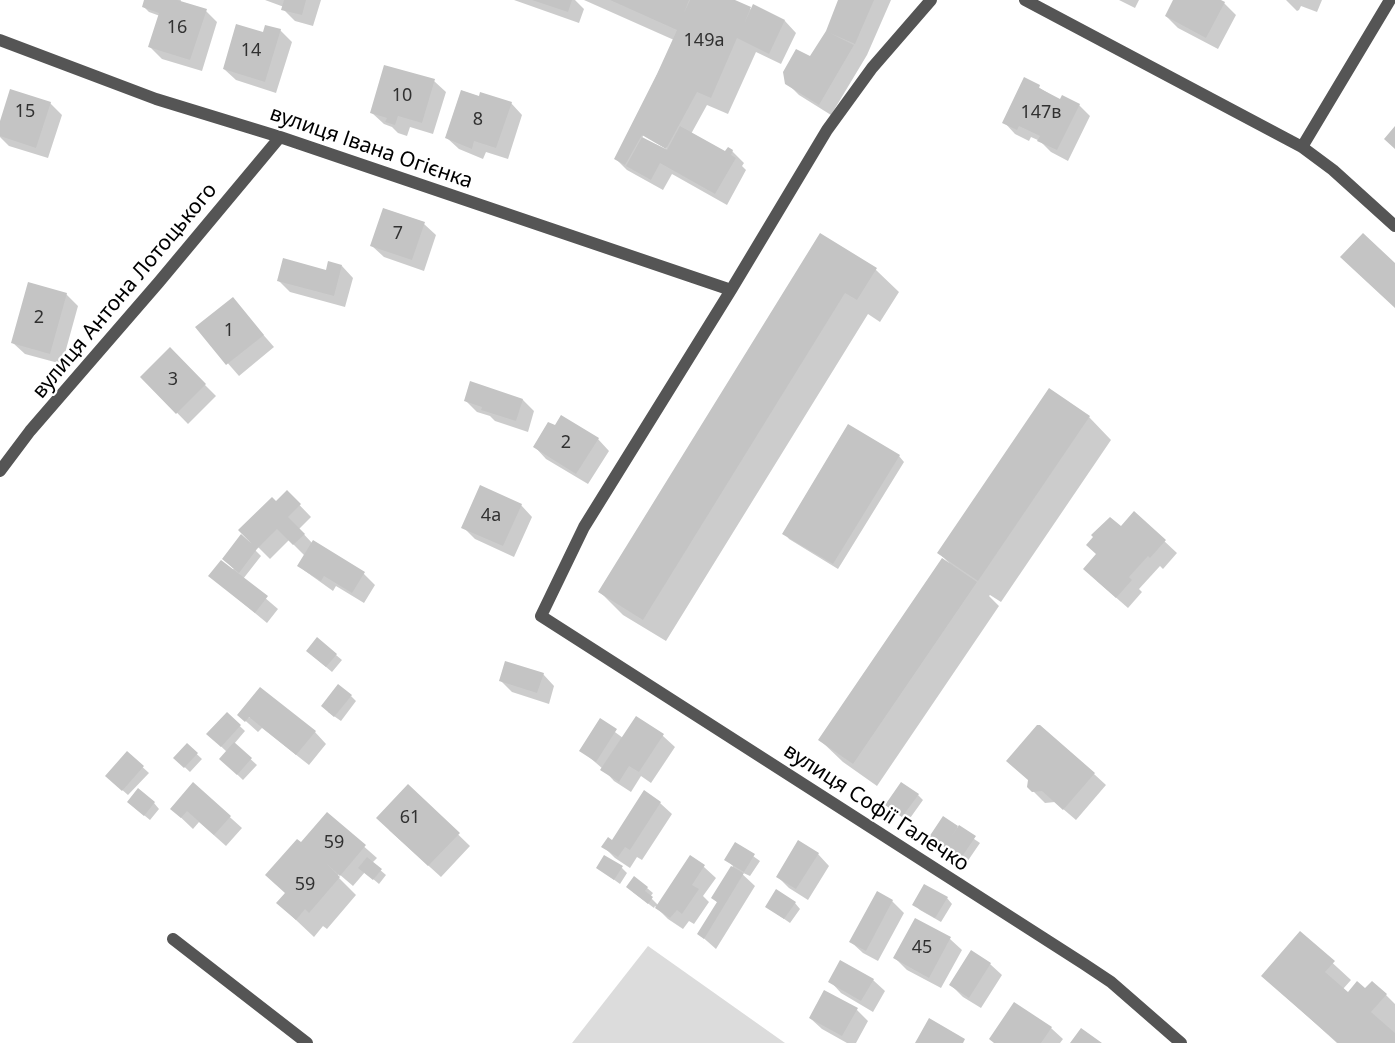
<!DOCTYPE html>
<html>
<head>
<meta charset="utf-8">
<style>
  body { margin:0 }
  canvas { display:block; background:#fff }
</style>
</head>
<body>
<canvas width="1395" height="1043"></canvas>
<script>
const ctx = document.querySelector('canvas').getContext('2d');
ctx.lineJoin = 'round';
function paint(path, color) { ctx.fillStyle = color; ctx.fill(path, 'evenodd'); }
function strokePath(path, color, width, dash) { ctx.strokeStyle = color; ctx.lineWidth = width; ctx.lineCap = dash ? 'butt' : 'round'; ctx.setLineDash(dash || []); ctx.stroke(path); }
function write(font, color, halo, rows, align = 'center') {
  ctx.font = font + ' "Noto Sans",sans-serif'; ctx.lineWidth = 4.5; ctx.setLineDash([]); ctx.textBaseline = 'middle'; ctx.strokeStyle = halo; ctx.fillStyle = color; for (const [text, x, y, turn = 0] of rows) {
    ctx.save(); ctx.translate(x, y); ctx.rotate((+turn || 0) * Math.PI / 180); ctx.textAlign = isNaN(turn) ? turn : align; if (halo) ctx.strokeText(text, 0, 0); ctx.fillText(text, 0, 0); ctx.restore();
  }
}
const green = new Path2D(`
  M648 946 785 1043H572Z`);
const shadow = new Path2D(`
  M146 0H181L180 3 206 11 217 22 202 71 162 59 150 47 160 16 149 12 144 7Z
  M265 0H321L313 26 295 21 283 9 284 7Z
  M514 0H575L584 9 579 23Z
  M584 0H731L752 10 785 21 796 33 781 64 756 52 728 114 707 105 691 134 726 153 732 151 744 163 742 166 746 170 727 205 672 174 663 190 627 170 616 159 674 40ZM644 134 667 147 666 149 642 138Z
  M841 0H891L867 55 831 115 799 95 787 83 810 58 827 31Z
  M1119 0H1139L1135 8Z
  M1175 0H1218L1224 3 1236 15 1218 49 1178 28 1166 16Z
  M1286 0H1322L1317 12 1301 6 1299 10 1297 11Z
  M280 30 292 42 276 93 236 80 224 69 264 34Z
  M1025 79 1061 101 1079 105 1090 116 1068 161 1051 152 1040 141 1031 137 1029 141 1015 134 1004 122Z
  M434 81 446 92 433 134 410 127 407 136 398 133 392 127 384 124 372 113Z
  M480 98 511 103 522 115 508 159 486 152 483 159 459 149 447 138Z
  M50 103 62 115 48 158 9 146 0 137V126Z
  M424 224 436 235 424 271 384 257 372 246Z
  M820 235 876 270 899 292 880 322 868 314 666 641 623 615 600 592Z
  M342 266 353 278 345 307 290 292 279 281 327 271Z
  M66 294 78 306 62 364 25 354 13 343Z
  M232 299 274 347 239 376 197 328Z
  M170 350 216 396 188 424 142 377Z
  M465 400H523L534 411 528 432 495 421 490 416 477 412Z
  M1089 417 1111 440 1001 602 990 595 989 596 999 606 877 786 843 762 820 740 949 563 939 553Z
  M598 439 609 451 588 484 546 459 535 447Z
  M899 456 904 462 838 569 789 539 784 533Z
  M287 492 311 517 299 529 313 544 364 574 375 585 364 603 336 586 333 591 305 571 299 565 305 556 289 540 270 559 241 530 276 503Z
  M521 505 532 517 514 557 475 539 463 527Z
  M1134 513 1177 553 1163 569 1160 566 1139 589 1142 592 1128 608 1097 581 1098 555Z
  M241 536 261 556 243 579 278 609 267 623 210 576 234 569 224 559Z
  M336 655 342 660 332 672 313 656Z
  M543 674 554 686 549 704 512 692 501 681Z
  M351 696 356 701 341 721 328 712Z
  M227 714 245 731 234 744 257 765 243 780 221 759 227 752 208 734Z
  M239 715 315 732 326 744 309 765 262 728 258 732Z
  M636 718 663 736 675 747 651 783 641 776 631 792 614 781 603 769 581 750 600 721 623 738Z
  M187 745 202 759 190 772 175 758Z
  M127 753 149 773 128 795 112 781Z
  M1094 774 1106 785 1076 820 1055 802 1045 803 1029 787Z
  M193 784 242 828 226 846 199 822 193 829 172 809Z
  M408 786 470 846 441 877 389 830Z
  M918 795 923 800 908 821 892 810Z
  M154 803 159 809 150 820 134 807Z
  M660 803 672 814 642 860 637 857 630 868 615 858 603 846 612 842Z
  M327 814 377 858 372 863 386 875 379 884 365 872 353 886 339 874 337 876 356 895 327 929 323 926 314 937 278 903 313 855Z
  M943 818 980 843 967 862 931 837Z
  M736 844 760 861 750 876 739 871 755 886 716 949 699 934 718 903 713 898 733 866 726 859Z
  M818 854 829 866 808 900 789 888 778 877Z
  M690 857 704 867 716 878 703 896 709 902 694 924 689 921 683 929 668 919 655 906 654 908 633 892 647 888 653 893 650 897 658 905Z
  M598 868H622L627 873 620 884Z
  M947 898 952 904 941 922 920 910 914 904Z
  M892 901 904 913 878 961 863 953 851 942Z
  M795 903 800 909 790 923 767 907Z
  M916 920 950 939 962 950 941 988 907 970 895 958Z
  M1300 933 1351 980 1343 989 1348 994 1365 990 1386 995 1395 1004V1043H1337L1263 976Z
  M990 964 1002 975 981 1008 963 997 951 985Z
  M873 980 885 991 873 1012 841 993 830 981Z
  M857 1010 868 1021 856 1043H847L822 1029 810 1018Z
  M1051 1028 1063 1039 1060 1043H994Z`);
const building = new Path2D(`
  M144 0H177L207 9 190 60 148 47 159 13 142 7Z
  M284 0H306L302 15 281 10Z
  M532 0H572L568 12Z
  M610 0H689L684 13 690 0H735L751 7 744 24 753 4 785 20 769 54 737 38 711 98 697 92 666 149 642 135 625 165 614 159 657 74 677 30Z
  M838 0H874L855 44 830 33 854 45 819 105 785 84 783 72 796 49 810 56 826 31Z
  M1173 0H1221L1225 2 1206 38 1165 16Z
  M236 24 263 32 265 25 281 29 265 82 223 69Z
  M384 65 435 79 422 123 398 116 395 125 385 122 387 118 370 113Z
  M1024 77 1040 85 1039 88 1060 99 1062 95 1080 104 1057 150 1037 141 1040 136 1019 126 1017 130 1002 123Z
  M10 89 51 102 36 148 0 136V121Z
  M461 90 479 96 480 92 512 102 496 148 474 141 472 149 445 138Z
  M680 126 725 151 728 147 733 150 731 155 736 158 715 194 660 163 651 180 626 166 642 137 667 150Z
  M1395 126V149L1384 139Z
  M383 208 425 222 412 260 370 246Z
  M820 233 877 268 857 300 845 293 643 620 598 592Z
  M1363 233 1395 263V308L1340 257Z
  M283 258 326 270 328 261 342 265 334 296 277 281Z
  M28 282 67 293 50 354 11 343Z
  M233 297 264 335 226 365 195 327Z
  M170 347 206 384 176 414 140 377Z
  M470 381 523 399 516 421 481 410 482 407 464 401Z
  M1049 388 1090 416 978 581 937 553Z
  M561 415 599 438 576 474 533 447 548 422 555 425Z
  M848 424 900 455 833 564 782 534Z
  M480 485 522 504 503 546 461 528Z
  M287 490 301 504 288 517 305 534 293 545 277 529 257 549 239 573 222 559 241 534 252 544 238 530 272 497 276 501Z
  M1134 511 1166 540 1150 558 1148 556 1129 577 1132 580 1116 598 1083 569 1096 554 1086 545 1093 537 1091 535 1110 517 1121 526Z
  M313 540 365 572 352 593 324 576 321 581 297 566Z
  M942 558 977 582 853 764 818 740Z
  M221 560 268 596 255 613 208 576Z
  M317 637 337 654 326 667 306 651Z
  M505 661 544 673 537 693 499 681Z
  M338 684 352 695 334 717 321 706Z
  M260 687 316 731 296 755 249 717 245 722 237 715Z
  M227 712 241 725 221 747 206 734Z
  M636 716 664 734 639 772 629 766 619 782 600 770Z
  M600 718 617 729 596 762 579 751Z
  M1037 725H1040L1095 773 1063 810 1042 791 1032 792 1027 787 1028 780 1006 761Z
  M234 742 252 758 237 775 219 759Z
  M187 743 198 753 184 768 173 758Z
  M127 751 144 766 122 791 105 776Z
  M193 782 231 816 214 835 187 811 181 818 170 809Z
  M901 782 919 794 902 817 885 805Z
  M408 784 460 833 428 866 376 818Z
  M138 788 155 802 144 816 127 802Z
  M644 790 661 802 630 850 625 847 618 857 601 847 608 837 612 840Z
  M327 812 366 845 340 876 327 864 340 877 309 913 305 909 296 920 276 903 285 893 265 875 297 839 301 842Z
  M943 816 958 826 951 837 959 825 976 836 961 858 929 837Z
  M798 840 819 853 796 889 776 877Z
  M735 842 755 854 744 872 724 860Z
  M604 855 623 866 614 880 596 868Z
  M690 855 705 865 692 885 699 889 682 914 677 910 670 918 655 908Z
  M367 857 382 869 373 880 358 868Z
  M731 866 744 873 704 939 697 934 717 902 711 898Z
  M634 876 648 887 645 891 653 897 648 904 626 887Z
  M924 884 948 897 935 918 912 905Z
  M776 889 796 902 784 919 765 907Z
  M877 891 893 900 866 951 849 942Z
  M915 918 951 937 929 978 893 958Z
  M1300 931 1335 961 1325 972 1348 992 1357 981 1365 988 1372 981 1387 994 1371 1012 1395 1033V1043H1338L1261 976Z
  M971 950 991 963 969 998 949 985Z
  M840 960 874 979 861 1001 828 982Z
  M824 990 858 1008 842 1036 809 1018Z
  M1014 1002 1052 1027 1041 1043H994L989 1039Z
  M929 1018 965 1039 963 1043H915Z
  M1081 1028 1102 1043H1070Z`);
const minor = new Path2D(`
  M931 0 872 68 827 130 731 290 584 527 541 616 1084 964 1111 982 1181 1043
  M1025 0 1302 147 1333 170 1395 226
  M0 40 156 99 280 137 731 290
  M1302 147 1390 0
  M0 471 30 431 159 282 280 137
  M173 939 307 1043`);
const numberNames = [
  ["16",177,28],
  ["149а",704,41],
  ["14",251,51],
  ["10",402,96],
  ["15",25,112],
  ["147в",1041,113],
  ["8",478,120],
  ["7",398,234],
  ["2",39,318],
  ["1",229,331],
  ["3",173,380],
  ["2",566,443],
  ["4а",491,516],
  ["61",410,818],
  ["59",334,843],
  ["59",305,885],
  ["45",922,948]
];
const streetNames = [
  ["вулиця Івана Огієнка",371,148,19],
  ["вулиця Антона Лотоцького",125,291,-50],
  ["вулиця Софії Галечко",876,808,33]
];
paint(green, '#dcdcdc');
paint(shadow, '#0003');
paint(building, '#c4c4c4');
strokePath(minor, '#555', 12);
write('18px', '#313131', null, numberNames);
write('21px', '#000', '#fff', streetNames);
</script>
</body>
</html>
